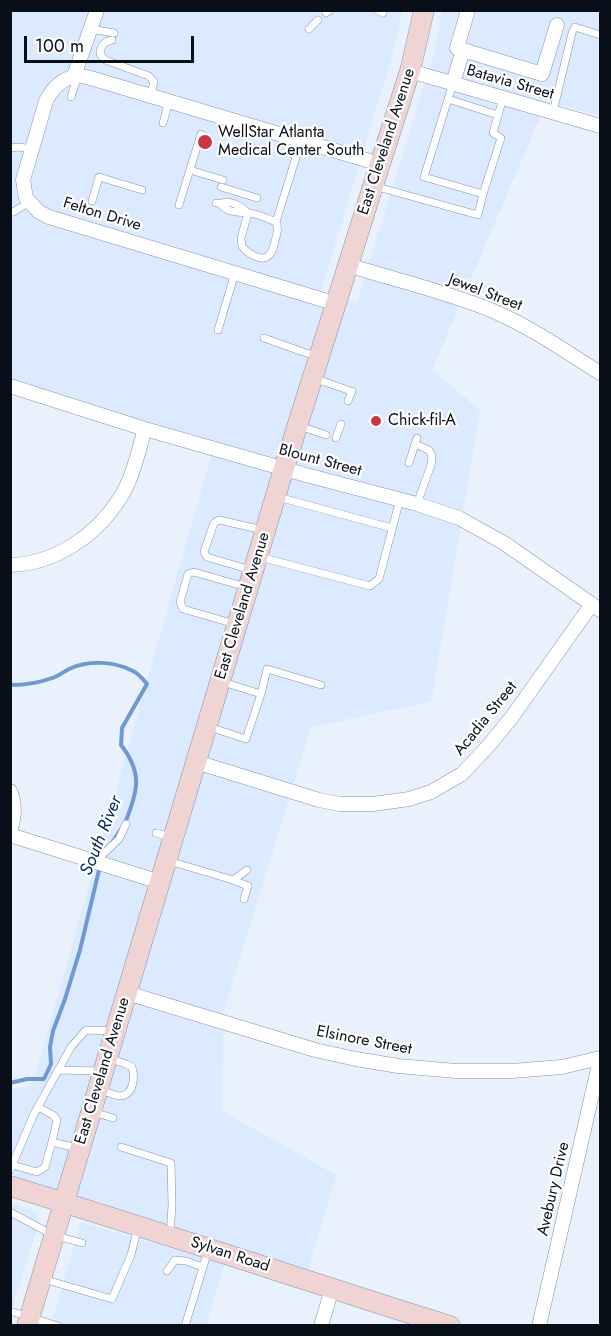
<!DOCTYPE html>
<html>
<head>
<meta charset="utf-8">
<style>
  body { margin:0 }
  #map { position:relative; width:611px; height:1336px; overflow:hidden; background:#e9f1fc; font-family:Jost,sans-serif }
  canvas { display:block }
  .frame { position:absolute; inset:0; border:12px solid #080f18; pointer-events:none }
  .scale { position:absolute; left:24px; top:36px; width:170px; height:27px; box-sizing:border-box; border:3px solid #080f18; border-top:0; padding-left:8px; font-size:18px; line-height:21px; white-space:nowrap; color:#080f18; -webkit-text-stroke:4px #fff; paint-order:stroke }
</style>
</head>
<body>
<div id="map">
<canvas width="611" height="1336"></canvas>
<div class="frame"></div>
<div class="scale">100 m</div>
</div>
<script>
const ctx = document.querySelector('canvas').getContext('2d');
ctx.lineJoin = 'round';
function paint(path, color) { ctx.fillStyle = color; ctx.fill(path, 'evenodd'); }
function strokePath(path, color, width, dash) { ctx.strokeStyle = color; ctx.lineWidth = width; ctx.lineCap = dash ? 'butt' : 'round'; ctx.setLineDash(dash || []); ctx.stroke(path); }
function write(font, color, halo, rows, align = 'center') {
  ctx.font = font + ' Jost,sans-serif'; ctx.lineWidth = 4.5; ctx.setLineDash([]); ctx.textBaseline = 'middle'; ctx.strokeStyle = halo; ctx.fillStyle = color; for (const [text, x, y, turn = 0] of rows) {
    ctx.save(); ctx.translate(x, y); ctx.rotate((+turn || 0) * Math.PI / 180); ctx.textAlign = isNaN(turn) ? turn : align; if (halo) ctx.strokeText(text, 0, 0); ctx.fillText(text, 0, 0); ctx.restore();
  }
}
const built = new Path2D(`
  M11 11H402L394 50 321 291 357 302 434 53 442 11H600V116L547 101 432 370 480 410 431 702 311 727 223 1013 222 1111 336 1175 308 1271 88 1199 11 1176 10 1089 32 1086 215 442 11 384Z
  M11 1203 37 1212 39 1223 11 1312Z
  M81 1222 224 1264 207 1325 51 1326Z`);
const stream = new Path2D(`
  M10 685C25 685 39 683 52 678 59 676 63 672 69 669 89 660 114 661 133 671 139 674 143 679 147 684L122 728 121 745C143 773 138 791 125 823
  M112 843 121 829
  M10 1083 27 1079H44L51 1064 50 1047 53 1031 65 999 80 950 100 866`);
const lane = new Path2D(`
  M377 10 383 13 384 10
  M326 13 330 10
  M90 29 114 33
  M309 29 318 20
  M112 40C103 42 101 46 100 54L105 60 149 76 154 82 150 96
  M453 83 424 177 483 194 501 138 493 133 503 98
  M71 97 78 75
  M448 99 498 115
  M553 112 572 33 575 27 600 35
  M163 123 169 101
  M10 148 19 147 32 149
  M190 170 223 180
  M374 186 478 215 483 194
  M221 187 257 198
  M92 201 99 177 142 190
  M216 203C219 204 222 203 226 202 233 202 243 207 248 213
  M221 204C227 213 238 212 248 213 257 213 268 219 276 222L301 141
  M179 205 201 134
  M13 212 30 202
  M248 213 241 238 242 246C247 253 263 264 270 254 273 251 274 245 275 241 277 233 279 229 276 222
  M218 330 235 273
  M264 338 303 352 317 356
  M313 378 348 390
  M348 401 352 391
  M300 426 326 435
  M336 438 341 424
  M415 444 429 450 432 456 431 465 417 504
  M409 463 417 438
  M278 497 392 528
  M260 557 370 586 379 579 400 499
  M251 570 207 557 204 552 214 523 219 520 263 530
  M235 624 183 609 180 602 188 574 194 572 246 587
  M223 682 261 694 267 669 321 685
  M209 727 246 739 261 694
  M156 833 171 837
  M96 861 119 839 126 824
  M169 861 233 880 248 886 244 899
  M233 880 247 870
  M58 1070 100 1071
  M100 1090C106 1091 114 1096 120 1096 134 1095 135 1077 132 1067L126 1064 108 1058
  M38 1107 53 1115 57 1120 52 1142
  M93 1112 113 1118
  M121 1147 171 1163 172 1205 170 1235
  M12 1165 37 1172 45 1167 52 1142 77 1148
  M10 1170 34 1114 71 1047 86 1030 113 1031
  M10 1212 53 1235 82 1243
  M167 1271 175 1260 186 1261 203 1267
  M43 1279 112 1299 131 1255 138 1227
  M10 1311 58 1326
  M185 1326 208 1251`);
const street = new Path2D(`
  M463 50 457 48 468 10
  M410 71 600 126
  M74 76 97 10
  M453 83 463 50 542 74 557 25
  M348 265C395 280 448 292 493 311 531 327 566 352 600 373
  M337 304 49 217 39 212 26 198 23 180 46 101C54 85 68 73 87 77L380 164
  M10 386 145 429 306 475 417 504 459 518 504 543 600 610
  M10 565C55 564 97 535 120 498 133 478 138 452 145 429
  M196 762 319 800 340 804H373L409 799 431 792 462 774 490 744 512 717 592 604
  M10 791C16 805 15 817 10 831
  M10 835 160 882
  M127 993 315 1050 356 1059 398 1066 456 1071H512L562 1067 600 1058
  M321 1326 332 1289
  M539 1326 600 1060`);
const secondary = new Path2D(`
  M10 1186C158 1231 303 1280 450 1326
  M27 1326 284 468 380 164 410 71 424 10`);
const markers = [
  [205,142,8,"#c83846"],
  [376,421,6,"#c83846"]
];
const streetNames = [
  ["Batavia Street",510,83,16],
  ["East Cleveland Avenue",387,142,-72],
  ["Felton Drive",102,215,17],
  ["Jewel Street",485,293,21],
  ["Blount Street",320,461,15],
  ["East Cleveland Avenue",243,606,-73],
  ["Acadia Street",486,719,-51],
  ["Elsinore Street",364,1041,11],
  ["East Cleveland Avenue",103,1071,-73],
  ["Avebury Drive",554,1189,-77],
  ["Sylvan Road",230,1255,18]
];
const poiNames = [
  ["WellStar Atlanta",218,133],
  ["Medical Center South",218,151],
  ["Chick-fil-A",388,421]
];
const waterNames = [
  ["South River",102,836,-68]
];
paint(built, '#dbeaff');
strokePath(stream, '#7099d1', 4);
strokePath(lane, '#8194ad', 8);
strokePath(street, '#8194ad', 15);
strokePath(secondary, '#8194ad', 21);
strokePath(lane, '#fff', 7);
strokePath(street, '#fff', 14);
strokePath(secondary, '#f0d4d4', 20);
for (const [x, y, r, color] of markers) { const dot = new Path2D(); dot.arc(x, y, r, 0, 2 * Math.PI); ctx.fillStyle = color; ctx.fill(dot); strokePath(dot, '#fff', 2); }
write('16px', '#080f18', '#fff', streetNames);
write('16px', '#080f18', '#fff', poiNames, 'left');
write('italic 18px', '#00295c', '#fff', waterNames);
</script>
</body>
</html>
